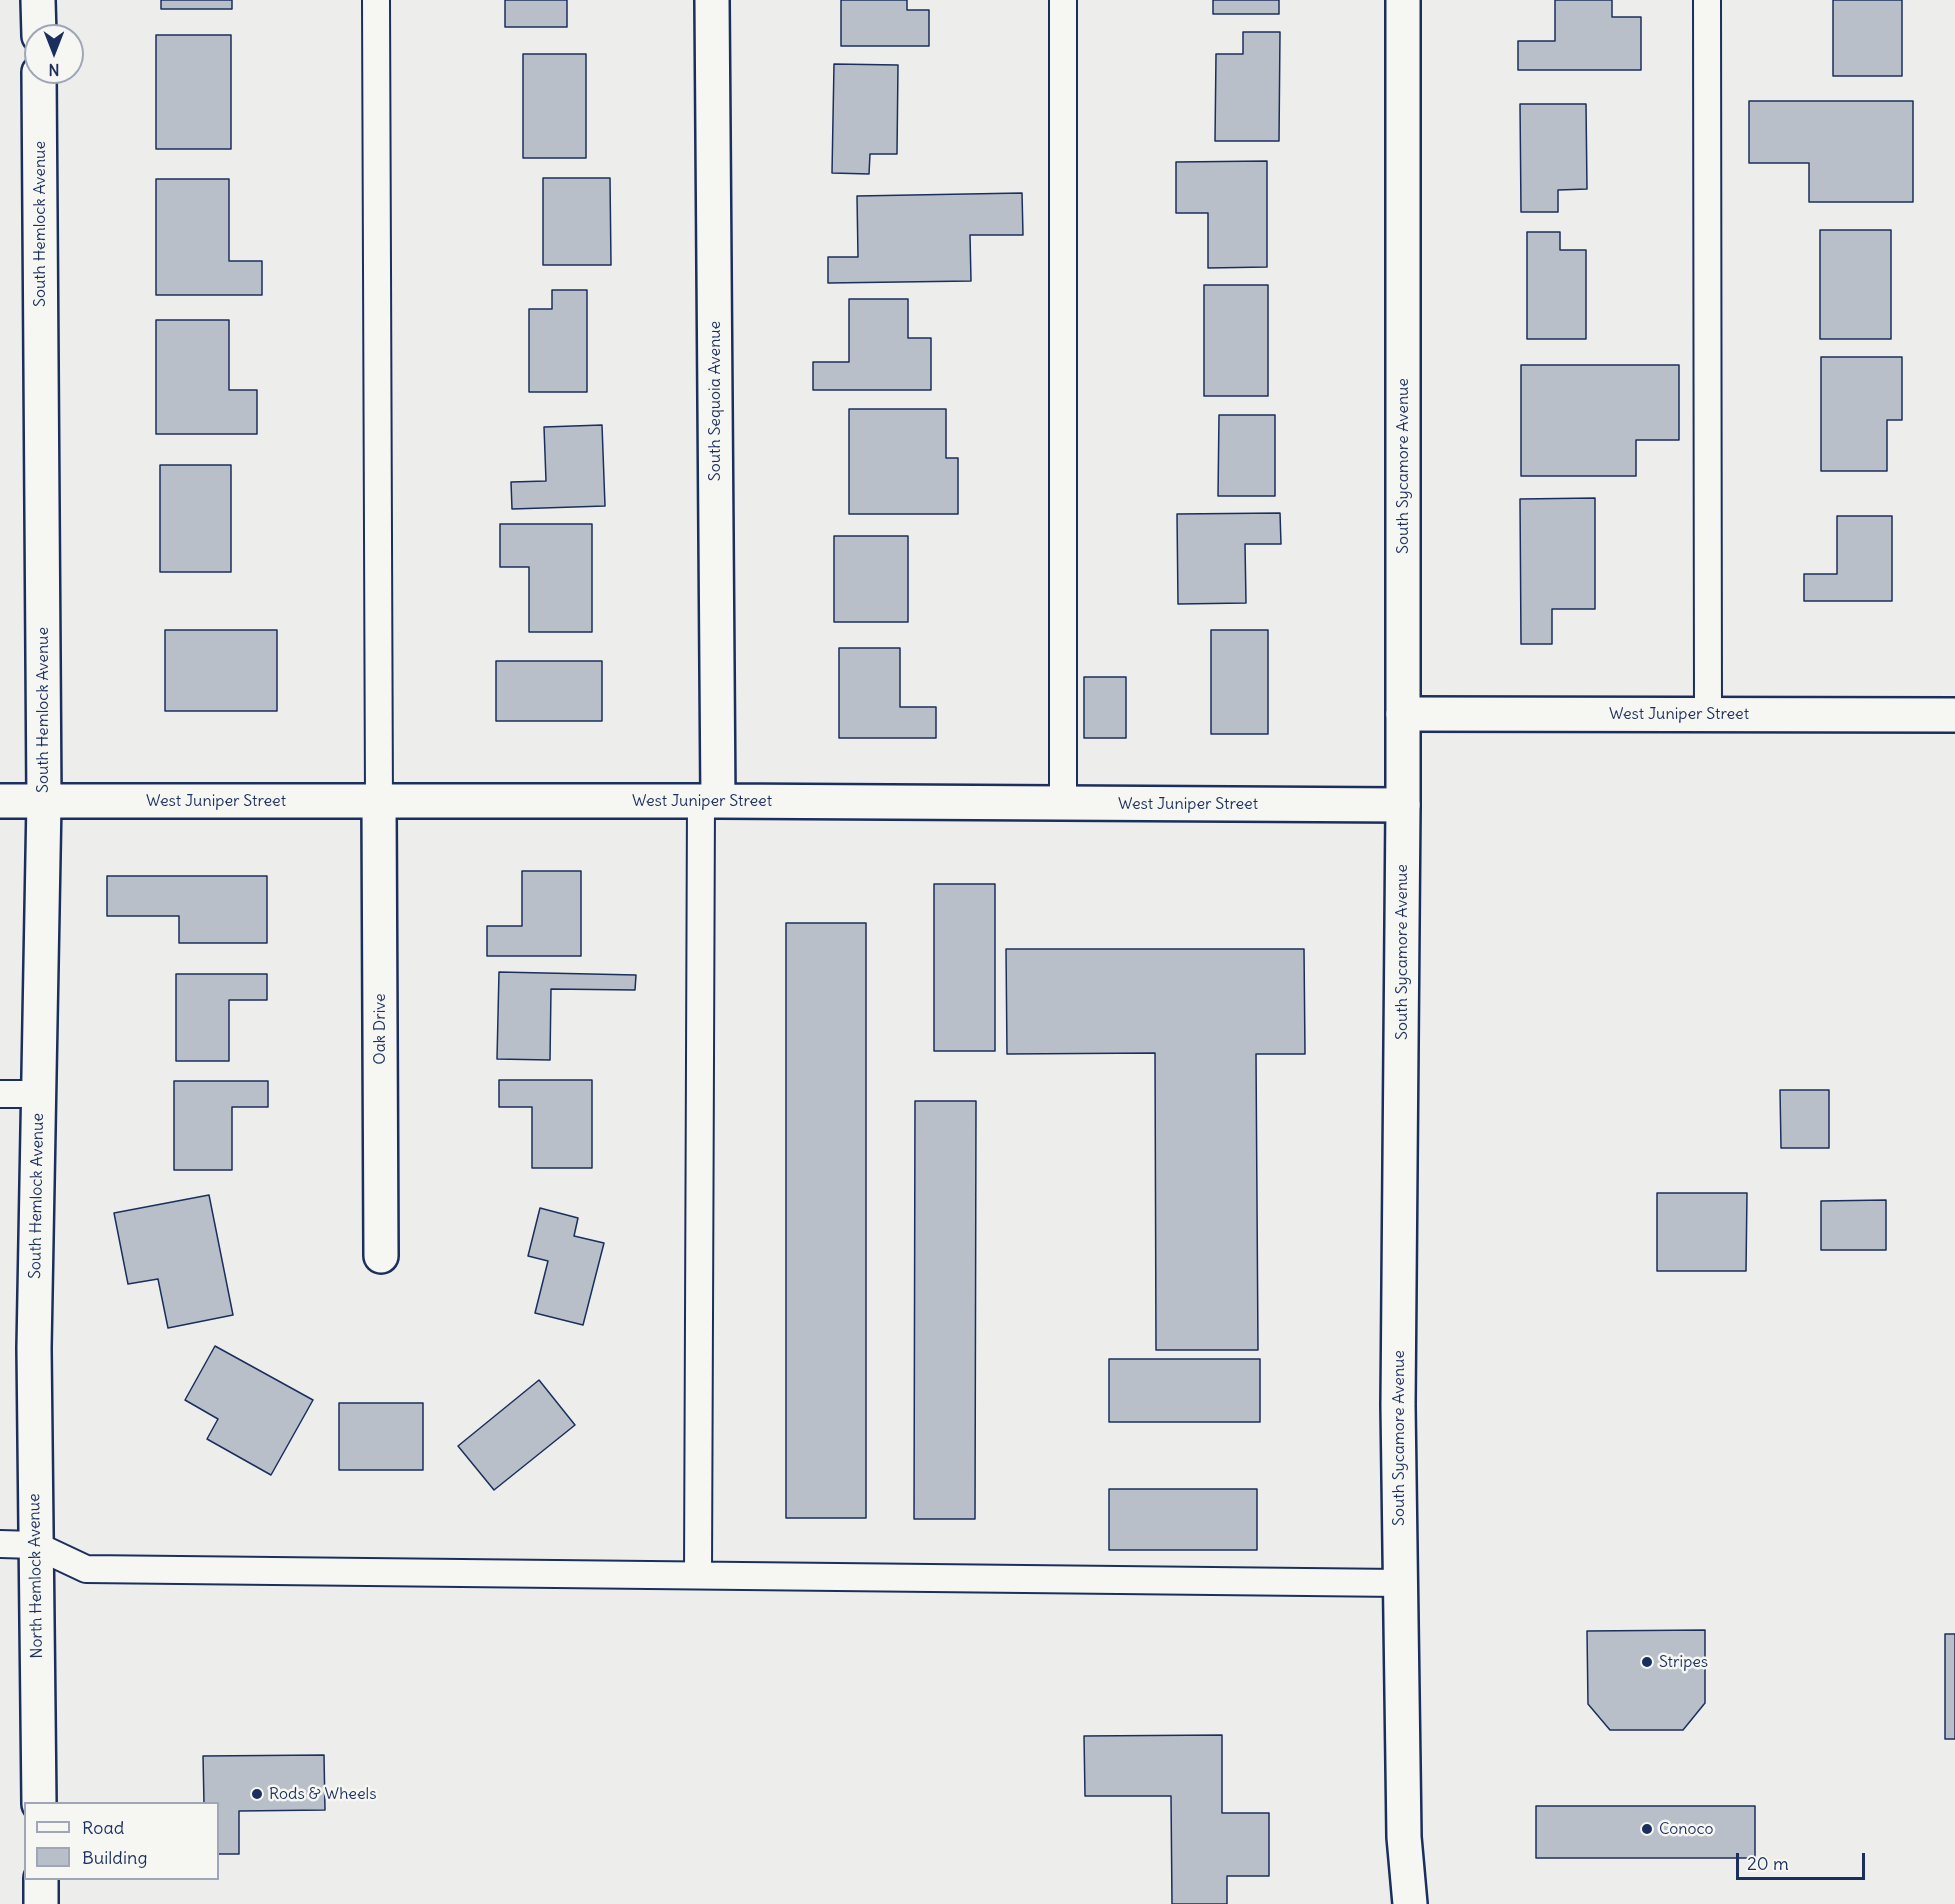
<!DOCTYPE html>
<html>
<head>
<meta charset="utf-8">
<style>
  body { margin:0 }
  #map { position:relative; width:1955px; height:1904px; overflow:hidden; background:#edeeec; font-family:Delius,sans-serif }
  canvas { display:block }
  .legend { position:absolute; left:24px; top:1802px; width:195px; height:78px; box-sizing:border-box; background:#f6f6f2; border:2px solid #9ea6b7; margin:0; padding:8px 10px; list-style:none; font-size:18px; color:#1b2f5e }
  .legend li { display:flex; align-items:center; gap:12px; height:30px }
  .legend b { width:30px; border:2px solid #9ea6b7 }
  .north { position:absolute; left:24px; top:24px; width:60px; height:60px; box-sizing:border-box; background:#f6f6f2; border:2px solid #9ea6b7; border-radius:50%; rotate:180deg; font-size:16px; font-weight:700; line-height:24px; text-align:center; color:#1b2f5e }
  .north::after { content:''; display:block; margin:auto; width:21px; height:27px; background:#1b2f5e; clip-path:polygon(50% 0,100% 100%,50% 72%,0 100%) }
  .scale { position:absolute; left:1736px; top:1853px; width:129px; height:27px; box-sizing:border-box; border:3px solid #1b2f5e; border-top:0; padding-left:8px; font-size:18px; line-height:21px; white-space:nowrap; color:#1b2f5e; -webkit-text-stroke:4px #f6f6f2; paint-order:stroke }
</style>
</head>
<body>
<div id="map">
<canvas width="1955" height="1904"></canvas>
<ul class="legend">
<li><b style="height:8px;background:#f6f6f2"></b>Road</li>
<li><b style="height:16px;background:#b9bfc8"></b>Building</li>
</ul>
<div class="north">N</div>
<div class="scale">20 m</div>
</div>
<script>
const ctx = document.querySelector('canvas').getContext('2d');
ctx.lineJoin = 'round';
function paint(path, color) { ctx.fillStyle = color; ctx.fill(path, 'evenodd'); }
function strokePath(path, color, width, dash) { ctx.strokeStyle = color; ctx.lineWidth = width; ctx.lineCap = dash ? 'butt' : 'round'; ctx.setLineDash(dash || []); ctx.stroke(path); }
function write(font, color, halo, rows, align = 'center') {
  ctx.font = font + ' Delius,sans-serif'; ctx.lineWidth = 5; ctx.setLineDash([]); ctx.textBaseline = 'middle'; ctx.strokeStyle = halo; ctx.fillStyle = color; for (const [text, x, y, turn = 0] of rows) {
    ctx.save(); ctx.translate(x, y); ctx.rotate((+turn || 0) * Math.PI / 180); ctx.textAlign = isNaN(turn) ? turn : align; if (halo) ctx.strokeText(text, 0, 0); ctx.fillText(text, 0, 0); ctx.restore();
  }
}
const building = new Path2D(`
  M161 0H232V9H161Z
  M505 0H567V27H505Z
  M841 0H907V10H929V46H841Z
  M1213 0H1279V14H1213Z
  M1555 0H1612V17H1641V70H1518V41H1555Z
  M1833 0H1902V76H1833Z
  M1243 32H1280L1279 141H1215L1216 54H1243Z
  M156 35H231V149H156Z
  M523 54H586V158H523Z
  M834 64 898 65 897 154H870L869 174 832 173Z
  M1749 101H1913V202H1809V163H1749Z
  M1520 104H1586L1587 189 1558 190V212H1521Z
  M1267 161V267L1208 268V213H1176V162Z
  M543 178H610L611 265H543Z
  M156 179H229V261H262V295H156Z
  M1022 193 1023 235H970L971 281 828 283V257H858L857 196Z
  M1820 230H1891V339H1820Z
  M1527 232H1560V250H1586V339H1527Z
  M1204 285H1268V396H1204Z
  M552 290H587V392H529V309H552Z
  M849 299H908V338H931V390H813V362H849Z
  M156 320H229V390H257V434H156Z
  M1821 357H1902V420H1887V471H1821Z
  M1521 365H1679V440H1636V476H1521Z
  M849 409H946V458H958V514H849Z
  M1219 415H1275V496H1218Z
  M602 425 605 506 512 509 511 482 546 481 544 427Z
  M160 465H231V572H160Z
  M1595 498V609H1552V644H1521L1520 499Z
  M1280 513 1281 544H1245L1246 603 1178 604 1177 514Z
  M1837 516H1892V601H1804V574H1837Z
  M500 524H592V632H529V567H500Z
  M834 536H908V622H834Z
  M165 630H277V711H165Z
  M1211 630H1268V734H1211Z
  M839 648H900V707H936V738H839Z
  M496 661H602V721H496Z
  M1084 677H1126V738H1084Z
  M522 871H581V956H487V926H522Z
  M107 876H267V943H179V916H107Z
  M934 884H995V1051H934Z
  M786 923H866V1518H786Z
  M1006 949H1304L1305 1054H1256L1258 1350H1156L1155 1053 1007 1054Z
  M499 972 636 975 635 990 551 989 550 1060 497 1059Z
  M176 974H267V1000H229V1061H176Z
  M499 1080H592V1168H532V1107H499Z
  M174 1081H268V1107H232V1170H174Z
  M1780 1090H1829V1148H1781Z
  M915 1101H976L975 1519H914Z
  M1657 1193H1747L1746 1271H1657Z
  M209 1195 233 1315 168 1328 158 1279 128 1284 114 1213Z
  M1886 1200V1250H1821V1201Z
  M540 1208 578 1218 574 1236 604 1243 583 1325 535 1313 548 1261 528 1256Z
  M215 1346 313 1400 271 1475 207 1439 218 1419 185 1400Z
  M1109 1359H1260V1422H1109Z
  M539 1380 575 1425 494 1490 458 1446Z
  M339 1403H423V1470H339Z
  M1109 1489H1257V1550H1109Z
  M1705 1630V1703L1683 1730H1610L1588 1704 1587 1631Z
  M1945 1634H1955V1739H1945Z
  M1222 1735V1813H1269V1876H1227V1904H1172L1171 1796H1085L1084 1736Z
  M324 1755 325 1810 239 1811V1854H218V1804H204L203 1756Z
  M1536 1806H1755V1858H1536Z`);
const service = new Path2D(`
  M376 0 379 802
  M1063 0V803
  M1707 0 1708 714
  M0 1094H39
  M0 1544 35 1545 86 1569 1400 1583
  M698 1575 701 801`);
const minor = new Path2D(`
  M38 0 39 36
  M712 0 718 801
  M39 72 44 801 34 1348 39 1804
  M1403 714 1955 715
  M0 801H718L1403 805
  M379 802 381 1256
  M41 1878V1904`);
const tertiary = new Path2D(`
  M1403 0V805L1398 1405 1404 1837 1410 1904`);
const markers = [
  [1647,1662,6,"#1b2f5e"],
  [257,1794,6,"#1b2f5e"],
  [1647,1829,6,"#1b2f5e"]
];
const streetNames = [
  ["South Hemlock Avenue",40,224,-90],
  ["South Sequoia Avenue",715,401,-90],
  ["South Sycamore Avenue",1403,466,-90],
  ["South Hemlock Avenue",43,710,-90],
  ["West Juniper Street",1679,714],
  ["West Juniper Street",216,801],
  ["West Juniper Street",702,801],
  ["West Juniper Street",1188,804],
  ["South Sycamore Avenue",1402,952,-90],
  ["Oak Drive",380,1029,-90],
  ["South Hemlock Avenue",37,1196,-89],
  ["South Sycamore Avenue",1399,1438,-90],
  ["North Hemlock Avenue",36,1576,-91]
];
const poiNames = [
  ["Stripes",1659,1662],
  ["Rods & Wheels",269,1794],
  ["Conoco",1659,1829]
];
paint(building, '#b9bfc8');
strokePath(building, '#1b2f5e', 1.5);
strokePath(service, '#1b2f5e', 30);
strokePath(minor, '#1b2f5e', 38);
strokePath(tertiary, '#1b2f5e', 38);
strokePath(service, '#f6f6f2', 26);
strokePath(minor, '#f6f6f2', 33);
strokePath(tertiary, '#f6f6f2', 33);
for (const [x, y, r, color] of markers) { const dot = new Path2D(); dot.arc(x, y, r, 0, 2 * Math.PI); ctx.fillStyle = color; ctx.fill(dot); strokePath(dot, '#f6f6f2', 2); }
write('16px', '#1b2f5e', '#f6f6f2', streetNames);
write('16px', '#1b2f5e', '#f6f6f2', poiNames, 'left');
</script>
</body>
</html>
